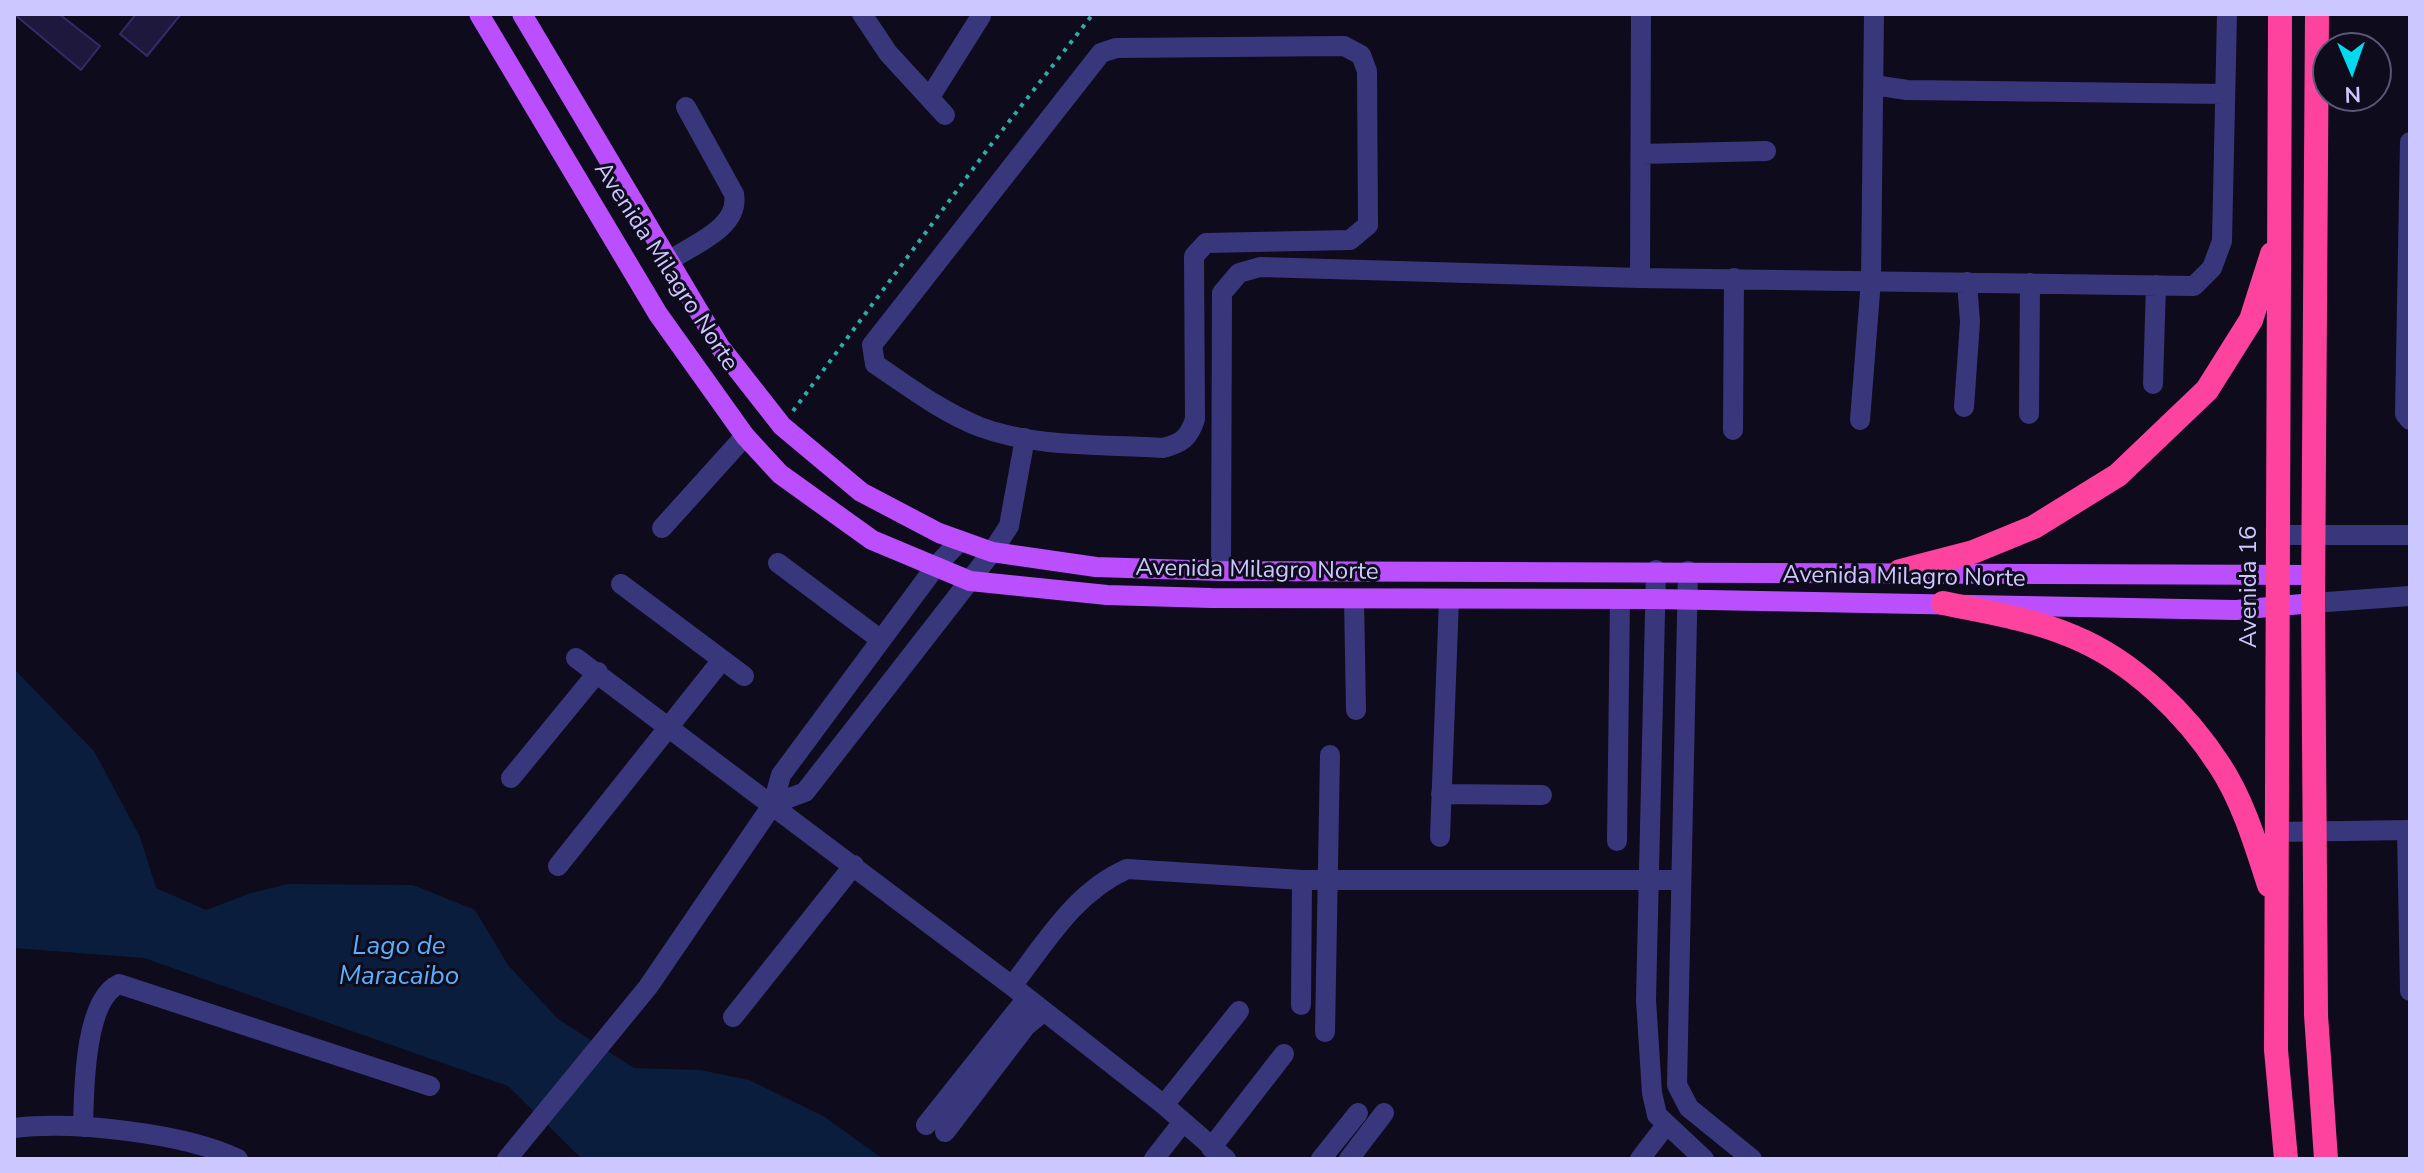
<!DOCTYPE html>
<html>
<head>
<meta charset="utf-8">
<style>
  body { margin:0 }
  #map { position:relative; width:2424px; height:1173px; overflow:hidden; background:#0e0b1c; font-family:"Nunito Sans",sans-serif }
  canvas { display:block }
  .frame { position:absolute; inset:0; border:16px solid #cdc7ff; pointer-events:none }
  .north { position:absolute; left:2312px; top:32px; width:80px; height:80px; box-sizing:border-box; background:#0e0b1c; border:2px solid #5a5677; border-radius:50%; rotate:178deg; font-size:22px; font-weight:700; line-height:32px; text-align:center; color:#cdc7ff }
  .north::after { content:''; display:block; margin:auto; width:28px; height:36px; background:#02daf0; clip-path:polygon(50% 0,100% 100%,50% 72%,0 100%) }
</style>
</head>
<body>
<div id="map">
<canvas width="2424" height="1173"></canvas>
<div class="frame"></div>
<div class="north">N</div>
</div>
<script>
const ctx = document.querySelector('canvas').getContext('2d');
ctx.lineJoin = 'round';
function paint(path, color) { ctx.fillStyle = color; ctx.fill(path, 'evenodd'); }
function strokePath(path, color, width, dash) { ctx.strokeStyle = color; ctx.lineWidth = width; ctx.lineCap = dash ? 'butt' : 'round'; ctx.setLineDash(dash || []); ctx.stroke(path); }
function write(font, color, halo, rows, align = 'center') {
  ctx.font = font + ' "Nunito Sans",sans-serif'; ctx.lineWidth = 6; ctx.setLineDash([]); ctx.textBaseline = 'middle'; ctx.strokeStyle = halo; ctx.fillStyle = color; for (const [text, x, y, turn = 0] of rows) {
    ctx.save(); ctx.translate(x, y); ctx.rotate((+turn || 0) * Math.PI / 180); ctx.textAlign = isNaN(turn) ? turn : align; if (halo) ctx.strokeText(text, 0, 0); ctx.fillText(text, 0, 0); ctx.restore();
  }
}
const water = new Path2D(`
  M14 669 94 751 140 837 156 888 206 910 251 893 288 884 413 885 475 910 508 965 558 1019 634 1068 700 1070 749 1080 825 1117 883 1159H582L508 1086 144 958 14 948Z`);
const building = new Path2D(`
  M14 14H59L100 46 81 70Z
  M136 14H181L147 56 120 34Z`);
const path = new Path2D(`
  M793 411 990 146 1093 14`);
const minor = new Path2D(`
  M862 14 888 53 945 115
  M1641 14 1640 278 2194 286 2212 268 2222 241 2227 14
  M1344 46 1361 55 1367 71 1368 225 1350 240 1206 243 1194 256 1195 419C1189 438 1182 443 1163 448 1104 444 1036 448 980 427 942 412 909 387 875 364L872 345 1101 53 1116 48Z
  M1874 85 1907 90 2225 94
  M930 97 981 16
  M2410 142 2405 414 2410 420
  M1641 154 1766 151
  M669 261C693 244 740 228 734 194L686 107
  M2153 384 2156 285
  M1964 407 1970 322 1967 282
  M2029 414 2030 283
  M1860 420 1871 280 1874 14
  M1733 430 1734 278
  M662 528 745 436
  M2278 535H2410
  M778 563 881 640
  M1656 570 1646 1000 1652 1093 1657 1115 1704 1159
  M1221 571 1222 293 1239 273 1260 267 1640 278
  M1688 571 1677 1085 1689 1108 1752 1159
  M621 584 744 676
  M1354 599 1356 710
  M2313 603 2410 596
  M576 658 1012 986 1164 1105 1226 1159
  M511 778 598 672
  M1441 794 1542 795
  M773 804 805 792 992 552 1009 526 1025 438
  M2407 830 2410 991
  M2276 832 2410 830
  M1440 837 1449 599
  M1617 841 1620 600
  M558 866 722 660
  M1012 986C1046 942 1075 892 1127 869L1302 880H1680
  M1301 1005 1302 880
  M733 1017 854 865
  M1325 1032 1330 755
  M1164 1105 1239 1011
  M926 1125 1027 998
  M83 1127C84 1091 84 1000 119 984L430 1086
  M14 1128C74 1121 184 1133 238 1159
  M945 1132 1026 1026 1044 1011
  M1211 1148 1284 1054
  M507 1159 648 987 773 804 781 775 936 566 960 541
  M1154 1159 1183 1122
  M1321 1159 1358 1113
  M1349 1159 1384 1113
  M1640 1159 1666 1125`);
const major = new Path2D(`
  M479 14 658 314 745 436 780 474 872 540 970 581 1107 595 1211 598 1655 599 2236 610 2313 603
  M522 14 720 347 782 426 861 492 939 533 992 552 1096 567 1221 571 2314 575`);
const highway = new Path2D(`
  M2280 14 2276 1050 2286 1159
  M2317 14 2313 603 2316 1015 2326 1159
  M1900 571 1973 552 2034 527 2118 475 2207 390 2251 320 2272 254
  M1943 603C1987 612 2032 619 2074 637 2132 661 2186 713 2220 766 2243 801 2256 845 2269 885`);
const streetNames = [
  ["Avenida Milagro Norte",665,267,57],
  ["Avenida Milagro Norte",1257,571,1],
  ["Avenida Milagro Norte",1904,578,1],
  ["Avenida 16",2250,587,-90]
];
const waterNames = [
  ["Lago de",399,948],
  ["Maracaibo",399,978]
];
paint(water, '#0b1d3c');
paint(building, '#1f183d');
strokePath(building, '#362a69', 2);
strokePath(path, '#2dada4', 4, [4, 6]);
strokePath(minor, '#39377b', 20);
strokePath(major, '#bb4ffe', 20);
strokePath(highway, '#fe439e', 24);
write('24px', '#cdc7ff', '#0e0b1c', streetNames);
write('italic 26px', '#56b1fe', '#0e0b1c', waterNames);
</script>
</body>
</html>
